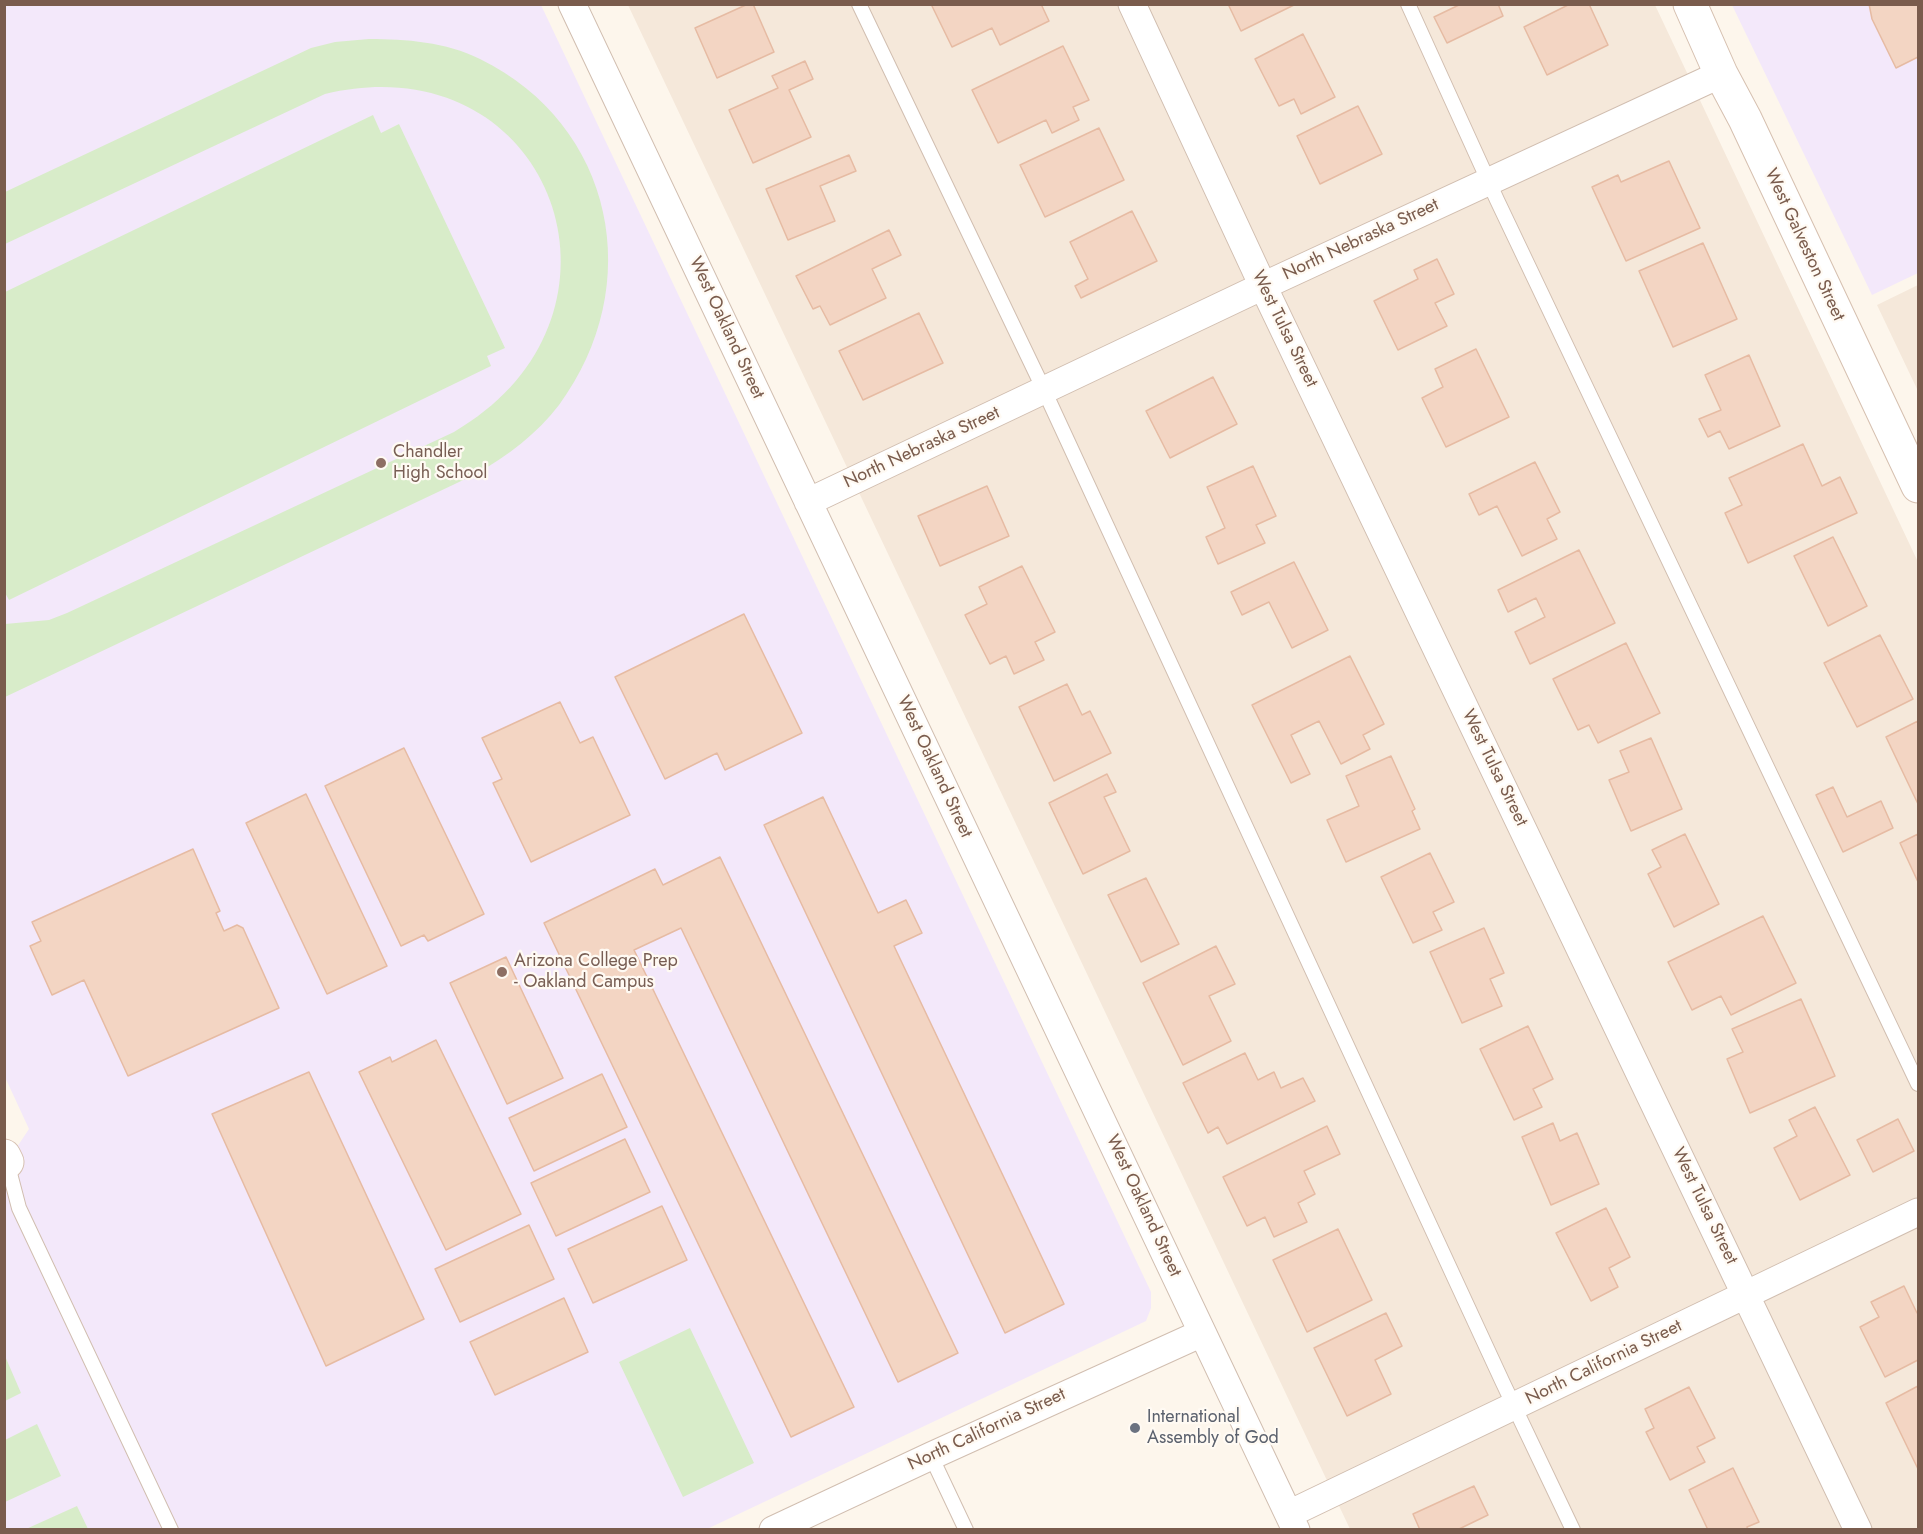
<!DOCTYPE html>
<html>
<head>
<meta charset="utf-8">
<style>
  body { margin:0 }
  #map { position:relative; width:1923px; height:1534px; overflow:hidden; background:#fdf6ec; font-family:Jost,sans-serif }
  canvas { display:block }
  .frame { position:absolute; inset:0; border:6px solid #7a5c4d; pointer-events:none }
</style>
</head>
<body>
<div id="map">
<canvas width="1923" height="1534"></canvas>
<div class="frame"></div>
</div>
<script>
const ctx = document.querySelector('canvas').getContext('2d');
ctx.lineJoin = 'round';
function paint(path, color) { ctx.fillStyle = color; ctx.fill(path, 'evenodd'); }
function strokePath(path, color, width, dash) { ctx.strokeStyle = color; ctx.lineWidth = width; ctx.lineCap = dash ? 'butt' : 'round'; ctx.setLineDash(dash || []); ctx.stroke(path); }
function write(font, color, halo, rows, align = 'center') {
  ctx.font = font + ' Jost,sans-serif'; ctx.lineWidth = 4.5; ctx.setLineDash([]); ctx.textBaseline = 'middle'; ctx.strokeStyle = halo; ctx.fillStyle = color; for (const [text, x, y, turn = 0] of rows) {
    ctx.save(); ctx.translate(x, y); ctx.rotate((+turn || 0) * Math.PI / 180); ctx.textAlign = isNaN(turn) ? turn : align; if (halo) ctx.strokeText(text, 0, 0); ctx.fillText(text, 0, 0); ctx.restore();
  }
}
const residential = new Path2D(`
  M628 5H1655L1918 562V1529H1350Z
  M1918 285V391L1877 305Z`);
const education = new Path2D(`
  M5 5H541L1151 1292V1308L1146 1321 707 1529H5V1163L7 1162 29 1129 5 1077Z
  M1732 5H1918V273L1872 295Z`);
const green = new Path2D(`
  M369 39C406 39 446 42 480 59 615 125 647 286 559 405 537 434 507 456 476 474L5 697V624L49 620 67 613 454 432C653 318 554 40 325 94L5 244V192L311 48 335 42Z
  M373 115 381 133 399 124 505 348 487 356 491 366 9 600 4 591 5 292Z
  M690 1328 754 1463 683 1497 619 1362Z
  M5 1356 21 1393 5 1401H4Z
  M37 1424 61 1476 5 1502V1440Z
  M77 1506 88 1529H26Z`);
const building = new Path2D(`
  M748 4H753L774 52 717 78 695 28Z
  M931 4H1041L1049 21 1000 45 992 28 952 47Z
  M1228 4H1296L1241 31Z
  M1461 4H1498L1503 16 1447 43 1434 17Z
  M1570 4H1589L1608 45 1547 75 1524 27Z
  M1869 4H1918V57L1896 68 1872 19Z
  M1303 34 1335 97 1301 114 1294 99 1279 106 1255 59Z
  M1063 46 1089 100 1073 107 1079 120 1052 133 1046 120 998 143 972 90Z
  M805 61 813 79 789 90 811 137 753 163 729 110 778 88 772 76Z
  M1358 106 1382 154 1320 184 1297 136Z
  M1099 128 1124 180 1045 217 1020 165Z
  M849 155 856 171 820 186 835 221 788 240 766 189Z
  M1669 161 1700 228 1626 261 1592 187 1618 175 1621 182Z
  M1132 211 1157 261 1081 298 1075 286 1088 279 1070 242Z
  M889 230 901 255 872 269 886 298 830 325 820 306 813 309 796 276Z
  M1703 243 1737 319 1673 347 1639 271Z
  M1437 259 1454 294 1435 303 1447 326 1398 350 1374 301 1418 279 1414 270Z
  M919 313 943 363 863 400 839 351Z
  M1476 349 1509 417 1446 447 1422 398 1443 387 1435 369Z
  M1749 355 1780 426 1729 449 1720 431 1708 437 1699 419 1721 410 1705 375Z
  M1213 377 1237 424 1170 458 1146 411Z
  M1803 444 1822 486 1840 477 1857 513 1748 563 1725 513 1742 505 1729 478Z
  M1535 462 1560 512 1547 519 1557 539 1522 556 1497 506 1479 515 1469 494Z
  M1253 466 1276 516 1256 525 1265 543 1218 564 1206 537 1225 528 1207 487Z
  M987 486 1009 536 940 566 918 516Z
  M1833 537 1867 606 1828 626 1794 556Z
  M1579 550 1615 623 1530 664 1515 632 1545 617 1536 598 1508 612 1498 590Z
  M1294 562 1328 630 1292 648 1269 602 1242 615 1231 592Z
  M1022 566 1055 632 1035 642 1044 660 1014 674 1006 656 990 664 965 615 987 604 979 587Z
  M744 614 802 733 725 770 717 753 665 779 615 677Z
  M1880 635 1913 699 1857 727 1824 663Z
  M1626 643 1660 713 1598 743 1589 725 1578 730 1553 679Z
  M1350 656 1384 724 1363 735 1370 749 1341 764 1319 721 1291 735 1310 774 1291 783 1252 705Z
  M1067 684 1082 715 1090 711 1111 753 1054 781 1019 707Z
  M560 702 580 743 593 737 630 815 531 862 493 783 502 779 482 738Z
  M1918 721V804L1886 737Z
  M1651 738 1682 809 1631 831 1609 780 1629 772 1620 751Z
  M404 748 484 914 428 941 424 935 401 946 325 786Z
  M1391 756 1415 809 1412 811 1420 829 1346 862 1327 820 1359 806 1346 776Z
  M1107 774 1116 792 1104 797 1130 851 1083 874 1049 803Z
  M1833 787 1847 817 1881 801 1893 828 1843 852 1816 795Z
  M306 794 387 966 327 994 246 823Z
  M823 797 878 913 906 900 922 933 894 946 1064 1304 1005 1333 764 825Z
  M1685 834 1719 904 1674 927 1648 874 1661 867 1652 850Z
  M1918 834V882L1900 843Z
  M193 849 220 911 216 913 224 931 237 925 243 928 279 1008 128 1076 84 980 52 995 30 946 41 941 32 922Z
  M1430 853 1454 902 1433 912 1442 930 1413 943 1381 877Z
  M720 857 958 1353 898 1382 681 928 634 950 854 1407 791 1437 544 923 655 869 663 885Z
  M1146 878 1179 944 1141 962 1108 895Z
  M1763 916 1796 983 1731 1015 1721 996 1692 1010 1668 962Z
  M1484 928 1504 973 1490 979 1502 1006 1462 1023 1430 952Z
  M1216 946 1235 984 1209 996 1231 1041 1183 1065 1143 983Z
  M506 957 563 1078 507 1104 450 983Z
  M1801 999 1835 1076 1750 1113 1727 1059 1743 1052 1732 1029Z
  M1528 1026 1553 1079 1533 1089 1542 1107 1514 1120 1480 1049Z
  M436 1040 521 1214 446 1250 359 1072 390 1057 392 1062Z
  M1245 1053 1258 1080 1274 1072 1281 1088 1303 1078 1315 1101 1227 1144 1218 1127 1208 1133 1183 1083Z
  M309 1072 424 1319 326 1366 212 1114Z
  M602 1074 627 1127 534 1171 509 1118Z
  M1815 1107 1850 1175 1800 1200 1774 1148 1797 1136 1789 1120Z
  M1898 1119 1914 1151 1873 1172 1857 1140Z
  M1553 1123 1560 1141 1577 1133 1599 1184 1551 1205 1522 1137Z
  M1327 1126 1340 1154 1304 1171 1315 1194 1298 1203 1307 1222 1274 1237 1265 1217 1247 1226 1223 1177Z
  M625 1139 650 1192 556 1236 531 1183Z
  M662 1206 687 1260 593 1303 568 1249Z
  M1606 1208 1630 1257 1609 1268 1618 1287 1591 1301 1556 1233Z
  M529 1225 554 1279 460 1322 435 1269Z
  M1338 1229 1372 1300 1307 1332 1273 1260Z
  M1904 1286 1917 1313 1918 1312V1360L1885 1377 1860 1327 1879 1317 1871 1302Z
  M564 1298 588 1352 495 1395 470 1342Z
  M1386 1313 1402 1346 1375 1360 1391 1394 1347 1416 1314 1348Z
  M1918 1386V1469L1886 1403Z
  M1689 1387 1715 1438 1697 1447 1705 1462 1670 1480 1646 1432 1654 1428 1645 1409Z
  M1733 1468 1759 1522 1747 1527 1748 1530H1708L1689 1490Z
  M1474 1486 1488 1515 1457 1530H1420L1413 1514Z`);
const lane = new Path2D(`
  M859 4 1044 390 1503 1383 1573 1530
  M1408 4 1497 200 1918 1084
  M5 1163 7 1162 19 1208 171 1530
  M931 1456 966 1530`);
const street = new Path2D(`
  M572 4 1296 1530
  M1132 4 1263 286 1858 1530
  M808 502 1263 286 1721 74
  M1289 1514 1918 1212
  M773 1530 931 1456 1202 1333`);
const secondary = new Path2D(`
  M1690 4 1721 74 1745 119 1918 486
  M4 1156 7 1162`);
const markers = [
  [381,463,6,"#8d6e63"],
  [502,972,6,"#8d6e63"],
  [1135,1428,6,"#6b7280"]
];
const streetNames = [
  ["North Nebraska Street",1361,240,-25],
  ["West Galveston Street",1804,245,65],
  ["West Oakland Street",726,328,65],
  ["West Tulsa Street",1284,329,64],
  ["North Nebraska Street",922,448,-25],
  ["West Oakland Street",934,767,65],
  ["West Tulsa Street",1494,768,64],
  ["West Oakland Street",1143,1206,65],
  ["West Tulsa Street",1704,1206,64],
  ["North California Street",1604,1363,-26],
  ["North California Street",987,1430,-25]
];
const educationNames = [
  ["Chandler",393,453],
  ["High School",393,474],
  ["Arizona College Prep",514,962],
  ["- Oakland Campus",514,983]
];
const worshipNames = [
  ["International",1147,1418],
  ["Assembly of God",1147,1439]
];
paint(residential, '#f5e8da');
paint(education, '#f3e8fa');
paint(green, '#d8ecc9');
paint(building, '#f3d5c3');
strokePath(building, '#e6bba3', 1.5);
strokePath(lane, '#d1beb0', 16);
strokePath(street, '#d1beb0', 29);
strokePath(secondary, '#d6c0b0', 35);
strokePath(lane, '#fff', 14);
strokePath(street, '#fff', 27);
strokePath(secondary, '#fff', 33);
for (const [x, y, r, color] of markers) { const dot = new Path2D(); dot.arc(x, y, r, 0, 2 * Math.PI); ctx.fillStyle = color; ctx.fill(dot); strokePath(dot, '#fffaf3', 2); }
write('18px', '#7a5c4d', '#fffaf3', streetNames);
write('18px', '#785e54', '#fffaf3', educationNames, 'left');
write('18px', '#5b616d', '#fffaf3', worshipNames, 'left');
</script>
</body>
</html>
